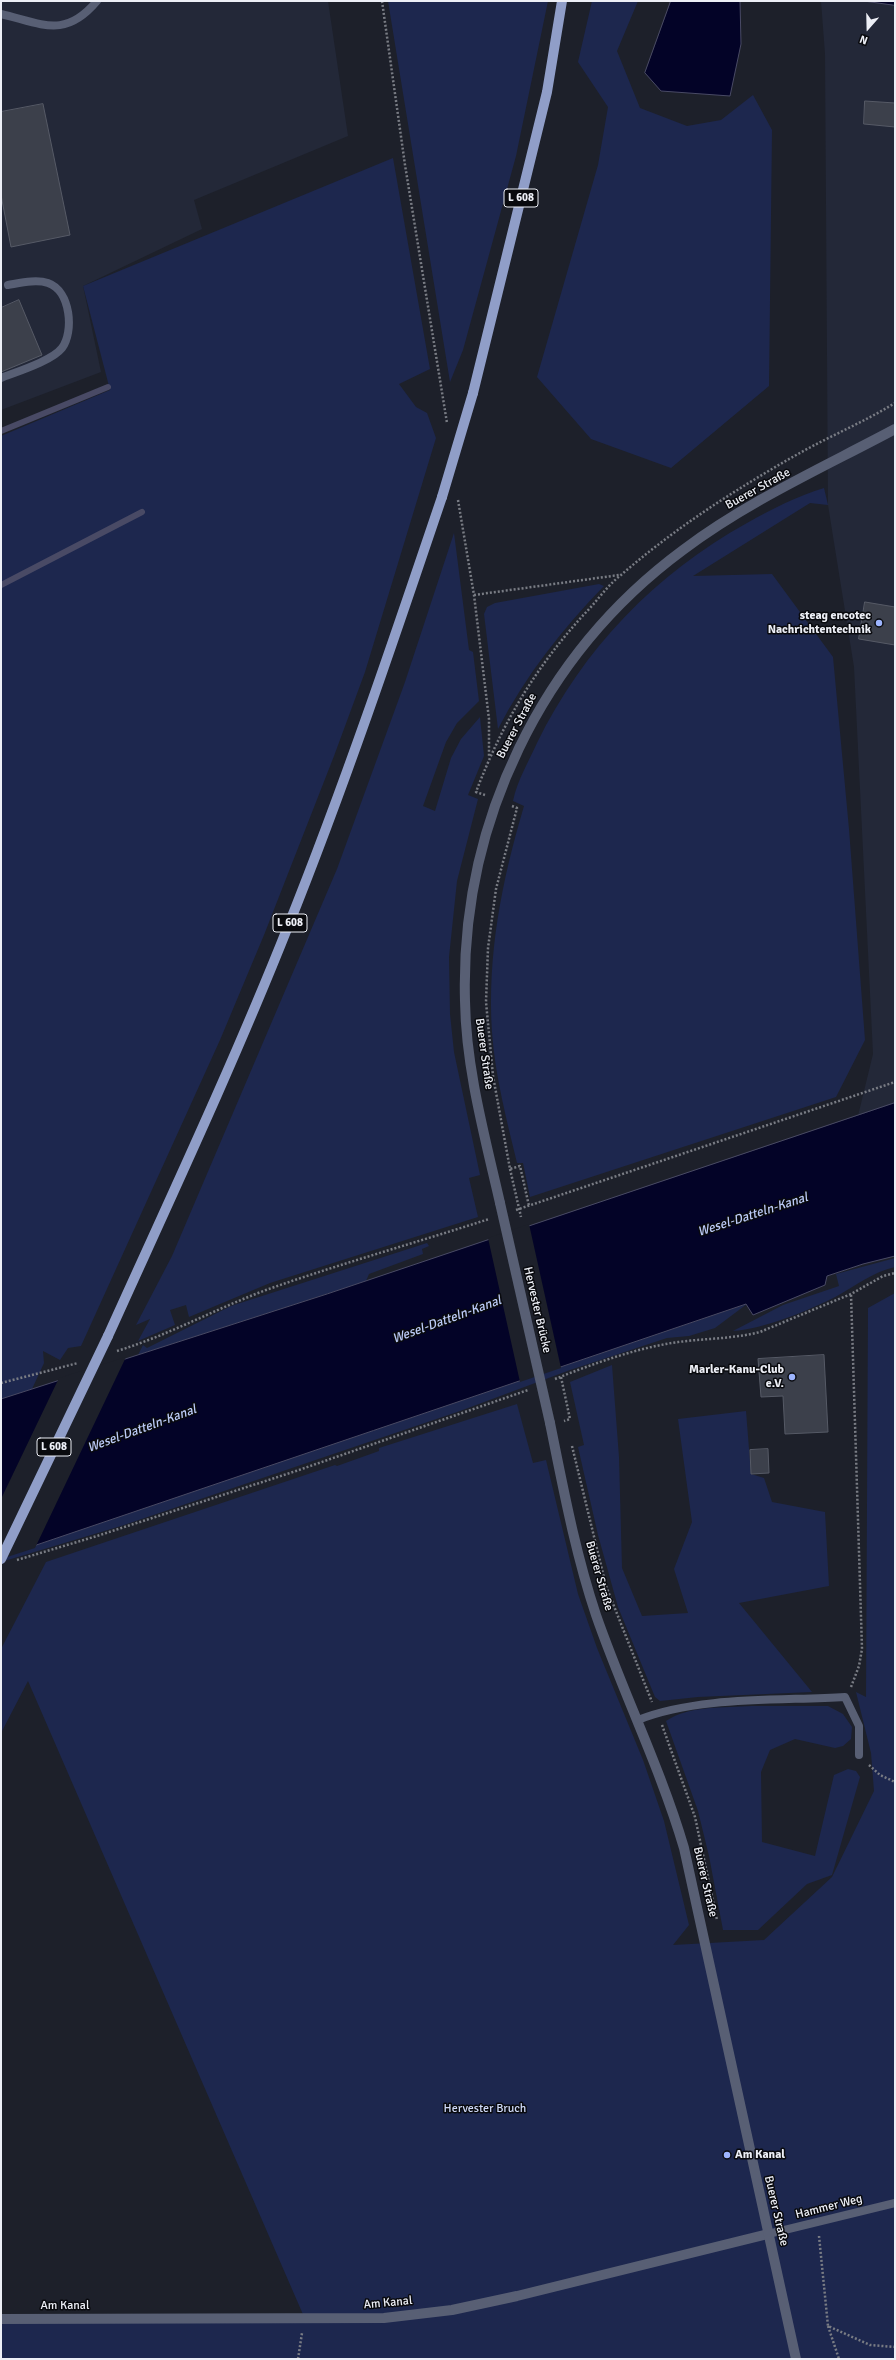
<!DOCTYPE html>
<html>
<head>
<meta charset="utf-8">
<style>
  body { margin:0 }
  #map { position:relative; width:896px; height:2360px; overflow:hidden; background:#1d202a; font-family:Signika,sans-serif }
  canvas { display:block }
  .frame { position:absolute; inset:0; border:2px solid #edeff6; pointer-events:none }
  .north { position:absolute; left:848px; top:8px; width:40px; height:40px; -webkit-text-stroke:3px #090a0e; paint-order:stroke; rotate:200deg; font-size:11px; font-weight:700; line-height:16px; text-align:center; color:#edeff6 }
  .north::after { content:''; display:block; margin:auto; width:14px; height:18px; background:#edeff6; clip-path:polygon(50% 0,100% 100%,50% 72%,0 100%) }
</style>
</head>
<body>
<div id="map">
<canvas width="896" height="2360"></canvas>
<div class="frame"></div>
<div class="north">N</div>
</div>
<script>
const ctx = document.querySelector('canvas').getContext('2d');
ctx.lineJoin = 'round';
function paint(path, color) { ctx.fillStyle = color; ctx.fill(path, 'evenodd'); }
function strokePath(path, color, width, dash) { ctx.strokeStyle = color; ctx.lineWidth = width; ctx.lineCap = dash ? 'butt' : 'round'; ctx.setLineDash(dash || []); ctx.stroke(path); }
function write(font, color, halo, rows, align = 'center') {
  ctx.font = font + ' Signika,sans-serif'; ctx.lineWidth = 3; ctx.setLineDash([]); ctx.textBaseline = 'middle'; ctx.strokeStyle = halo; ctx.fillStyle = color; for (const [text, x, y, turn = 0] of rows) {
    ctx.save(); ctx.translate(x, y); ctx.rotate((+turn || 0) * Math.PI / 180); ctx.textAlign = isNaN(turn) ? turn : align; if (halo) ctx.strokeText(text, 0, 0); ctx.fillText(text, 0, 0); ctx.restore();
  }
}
const built = new Path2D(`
  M1 1H328L348 136 194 200 202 229 83 286 101 372 1 410Z
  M821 1H895V1103L858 1116 873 1054 854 667 828 505 825 54Z`);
const green = new Path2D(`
  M388 1H548L516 156 463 350 450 382Z
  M592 1H638L617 51 640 108 687 126 721 120 753 95 772 130 769 386 671 468 591 439 537 377 598 165 608 107 578 62Z
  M393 158 430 369 399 384 416 407 427 413 436 438 365 672 334 756 264 935 220 1040 81 1346 68 1348 60 1360 43 1351 44 1363 32 1389 1 1399V436L110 390 83 286Z
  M824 488 828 505 810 503 693 576 772 574 833 657 849 829 865 1040 836 1097 530 1197 523 1163H517C507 1121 495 1076 492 1032 487 954 502 880 524 806L513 801C517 781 529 761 537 743 583 649 655 574 747 523 772 509 797 496 824 488Z
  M454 533 469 650 473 652 479 701 457 723 446 742 423 806 435 811 451 758 461 739 480 717 484 756 468 795 478 799 457 881 449 957 450 1014 454 1052 480 1175 469 1178 478 1217 270 1283 189 1317 186 1305 170 1310 175 1325 138 1341 150 1319 136 1325 172 1256 337 869 405 682Z
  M599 584 604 586C562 629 526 675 498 729L484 614 487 607 495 603Z
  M427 1243 429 1246 422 1249 423 1254 369 1274 366 1281 138 1355 143 1345 147 1348 231 1306Z
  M895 1258V1267C873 1272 857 1285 837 1296 810 1310 764 1329 733 1331L783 1305 839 1286 836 1274Z
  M895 1293V2359H1V2318L305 2319 28 1681 1 1733V1649L46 1562 335 1465 337 1466 379 1451V1448L517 1404 533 1463 546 1460 578 1594 597 1648 643 1760 664 1821 689 1925 673 1945 764 1940 832 1877 874 1791 871 1753 856 1692 866 1697 868 1308Z
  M747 1304 715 1328 689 1336 667 1338 570 1370 460 1411 121 1526 1 1562V1557Z
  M612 1365 619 1457 622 1568 642 1616 688 1613 674 1569 692 1522 678 1419 746 1411 751 1474 764 1478 772 1502 825 1512 829 1586 739 1603 812 1692 698 1697 660 1701 655 1697 618 1607 598 1535 578 1447 584 1445 570 1382Z
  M752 1706H828L843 1714 852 1727 851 1739 843 1746 835 1748 795 1739 770 1750 761 1772 762 1842 815 1856 834 1775 848 1769 856 1771 860 1777 832 1875 807 1884 758 1930H723L709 1856 698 1811 666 1721C690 1705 724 1708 752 1706Z`);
const water = new Path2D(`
  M671 1H740L741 44 730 96 661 91 645 73Z
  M864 1H895V5Z
  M895 1103V1256L863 1264 827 1276 825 1285 753 1315 746 1304 1 1557V1399L327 1294Z`);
const pier = new Path2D(`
  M529 1224 561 1368 520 1382 488 1238Z
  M126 1357 35 1548 1 1559V1499L59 1378Z`);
const stream = new Path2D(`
  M1 431 108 387
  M1 585 142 512`);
const building = new Path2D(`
  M865 101 895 103V127L864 124Z
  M43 104 70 235 11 247 1 195V112Z
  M19 300 42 355 1 372V308Z
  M865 602 895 607V645L859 639Z
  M824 1355 828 1432 785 1434 783 1396 761 1397 758 1359Z
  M768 1449 769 1473 751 1474 750 1450Z`);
const path = new Path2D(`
  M382 1 405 165 447 423
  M458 500 474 595 489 719V756
  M474 595 619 575
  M485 795 476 792C503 721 538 663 590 608 600 597 609 584 621 575 675 528 736 489 798 454 830 436 864 422 895 403
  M512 806 517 808 496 889 488 948 486 1002 493 1076 510 1169 520 1166 529 1206
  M516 1210 895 1082
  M117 1351C169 1335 215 1309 266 1290 339 1264 415 1243 489 1219
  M561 1377 570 1419 564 1421
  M555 1379C590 1365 628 1351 666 1344 697 1338 729 1340 760 1332L851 1294 883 1276 895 1273
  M1 1383 78 1363
  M572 1446 606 1586 652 1702
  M17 1560 97 1536 296 1471 528 1390
  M851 1687 859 1666 862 1649 851 1294
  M662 1725 695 1817 717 1920
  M869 1765 880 1775 895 1782
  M819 2236 828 2326 870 2345 895 2347
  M828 2326 839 2359
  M298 2359 302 2333`);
const service = new Path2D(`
  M1 14C43 24 65 39 97 1
  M1 378C16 372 52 361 62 348 74 332 71 291 48 283 36 279 20 283 8 285
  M638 1720C698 1696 780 1701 845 1697L859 1726V1755
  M768 2234 895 2203`);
const minor = new Path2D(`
  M1 2319 384 2318 452 2310 517 2296 768 2234`);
const tertiary = new Path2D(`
  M500 1203C485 1137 466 1069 465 1001 460 824 541 655 683 550 748 501 824 467 895 429
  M550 1423C563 1487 575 1552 596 1615 623 1693 660 1767 684 1848L796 2359`);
const primary = new Path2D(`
  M473 393 547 92 562 1
  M108 1336C169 1201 232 1067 287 929 344 787 393 642 442 497`);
const pathBridge = new Path2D(`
  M510 1169 521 1217`);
const tertiaryBridge = new Path2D(`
  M500 1203 550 1423`);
const primaryBridge = new Path2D(`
  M442 497 473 393
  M1 1559 108 1336`);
const markers = [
  [879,623,4,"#9db4fd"],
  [792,1377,4,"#9db4fd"],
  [727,2155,4,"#9db4fd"]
];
const shields = [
  [521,198,34],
  [290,923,34],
  [54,1447,34]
];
const shieldNames = [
  ["L 608",521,198],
  ["L 608",290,923],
  ["L 608",54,1447]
];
const streetNames = [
  ["Buerer Straße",758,489,-29],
  ["Buerer Straße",517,726,-62],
  ["Buerer Straße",484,1054,82],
  ["Hervester Brücke",537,1310,77],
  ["Buerer Straße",599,1576,74],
  ["Buerer Straße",705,1882,77],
  ["Hammer Weg",829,2207,-14],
  ["Buerer Straße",776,2211,77],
  ["Am Kanal",388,2303,-5],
  ["Am Kanal",65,2306]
];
const poiNames = [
  ["steag encotec",871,616],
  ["Nachrichtentechnik",871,630],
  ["Marler-Kanu-Club",784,1370],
  ["e.V.",784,1384],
  ["Am Kanal",735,2155,"left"]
];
const parkNames = [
  ["Hervester Bruch",485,2109]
];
const waterNames = [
  ["Wesel-Datteln-Kanal",753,1215,-18],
  ["Wesel-Datteln-Kanal",447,1320,-20],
  ["Wesel-Datteln-Kanal",142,1429,-20]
];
paint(built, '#232838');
paint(green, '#1d274e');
paint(water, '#030327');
strokePath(water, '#494a65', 1);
paint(pier, '#1d202a');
strokePath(stream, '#494a65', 6);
paint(building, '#3c404b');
strokePath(building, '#565a66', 1);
strokePath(path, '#797c84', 2.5, [2, 2]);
strokePath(service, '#585f74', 8);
strokePath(minor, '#585f74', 10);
strokePath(tertiary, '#585f74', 10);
strokePath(primary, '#909ec8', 10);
strokePath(pathBridge, '#797c84', 2.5, [2, 2]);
strokePath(tertiaryBridge, '#585f74', 10);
strokePath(primaryBridge, '#909ec8', 10);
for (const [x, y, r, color] of markers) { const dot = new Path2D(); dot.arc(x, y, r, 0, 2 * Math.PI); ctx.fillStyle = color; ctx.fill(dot); strokePath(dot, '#090a0e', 1.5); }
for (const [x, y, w] of shields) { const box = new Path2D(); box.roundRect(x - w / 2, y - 9, w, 18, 3); ctx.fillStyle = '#090a0e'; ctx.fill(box); strokePath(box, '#edeff6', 1); }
write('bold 11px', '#edeff6', null, shieldNames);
write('12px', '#edeff6', '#090a0e', streetNames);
write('bold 12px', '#edeff6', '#090a0e', poiNames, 'right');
write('12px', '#d0daf8', '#090a0e', parkNames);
write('italic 13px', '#bccbf7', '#090a0e', waterNames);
</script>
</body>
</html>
